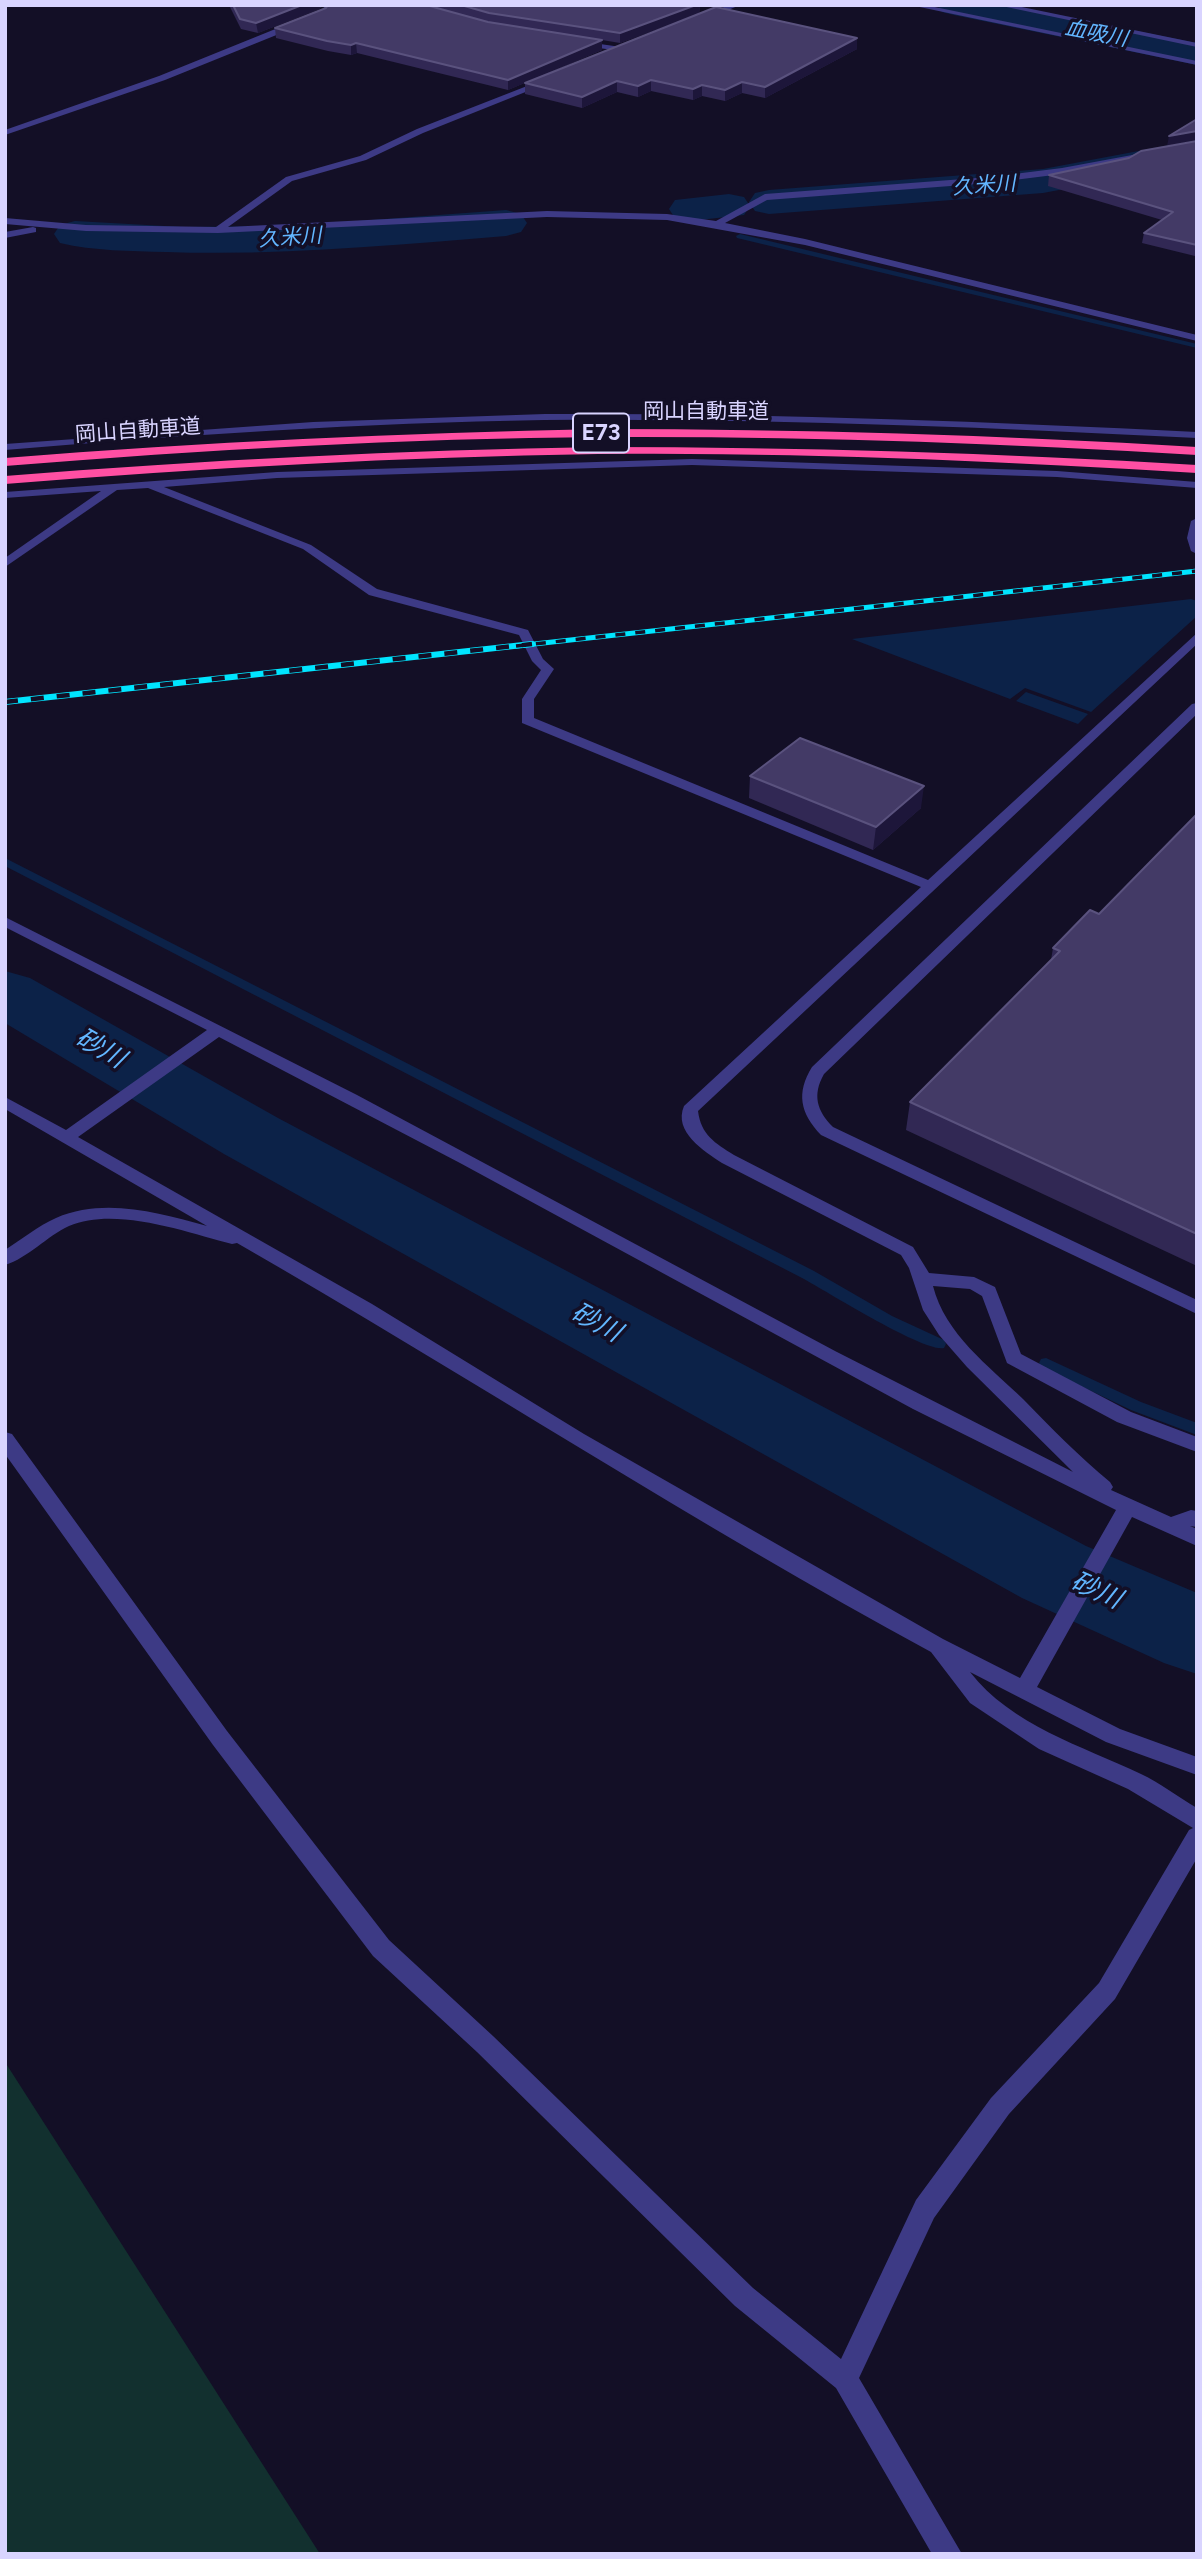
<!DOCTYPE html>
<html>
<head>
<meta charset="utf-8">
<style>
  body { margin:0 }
  #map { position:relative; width:1202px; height:2559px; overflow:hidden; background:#130f26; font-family:Figtree,sans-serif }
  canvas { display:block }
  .frame { position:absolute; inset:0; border:7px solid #d9d4ff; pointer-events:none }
</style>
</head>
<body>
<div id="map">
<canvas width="1202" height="2559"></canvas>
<div class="frame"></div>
</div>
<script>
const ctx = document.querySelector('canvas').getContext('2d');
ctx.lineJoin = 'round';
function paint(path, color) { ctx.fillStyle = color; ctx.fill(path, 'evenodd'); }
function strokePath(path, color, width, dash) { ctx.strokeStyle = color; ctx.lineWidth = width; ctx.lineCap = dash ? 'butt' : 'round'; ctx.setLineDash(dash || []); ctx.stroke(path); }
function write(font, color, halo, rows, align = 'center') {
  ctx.font = font + ' Figtree,"Noto Sans JP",sans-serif'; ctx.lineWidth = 7; ctx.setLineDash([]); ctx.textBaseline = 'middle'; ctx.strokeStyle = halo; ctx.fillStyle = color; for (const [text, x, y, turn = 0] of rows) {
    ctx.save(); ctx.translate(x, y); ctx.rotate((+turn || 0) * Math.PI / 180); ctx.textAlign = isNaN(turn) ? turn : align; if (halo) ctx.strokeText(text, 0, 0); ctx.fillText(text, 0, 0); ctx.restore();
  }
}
const green = new Path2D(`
  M5 2062 320 2554H5Z`);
const water = new Path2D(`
  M1191 599 1197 601V616L1091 712 1025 688 1010 699 852 639Z
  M1026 692 1088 714 1078 724 1016 701Z`);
const stream = new Path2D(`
  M740 234 1197 344V348L737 238 736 236Z
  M5 858 814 1271 892 1316 944 1340 946 1344 944 1348C925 1353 826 1291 804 1279L5 866Z
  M1046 1358 1141 1402 1197 1423V1435L1131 1410 1041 1367 1039 1363 1041 1359Z`);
const river = new Path2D(`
  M937 5H1006L1197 43V65L954 15 942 12Z
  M1197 140V164L1043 193 769 214 755 211 749 202 755 193 769 190 1043 169Z
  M729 194 744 197 750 206 744 215 690 221 675 218 669 209 675 200Z
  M506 210 521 214 527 223 521 232 506 236C393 245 279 256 166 252 131 251 94 251 60 243L54 234 60 225 75 221 183 227 290 226Z
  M5 971 30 978 278 1118 1086 1546 1197 1593V1674L1164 1663 1022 1598 224 1154 5 1023Z`);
const minor = new Path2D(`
  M327 5H335L326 15 165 80 5 135V130L159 76 320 11Z
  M729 5H740L707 19 700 17Z
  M910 5H925L1197 61V65Z
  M997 5H1012L1197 43V47Z
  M579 41 621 47 625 49 621 51 576 45Z
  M545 79 548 83 423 133 366 160 292 181 228 227 547 211 667 214 716 221 765 194 990 177 1062 168 1197 143V148L1062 174 990 183 767 200 725 223 805 239 1197 335V341L805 245 667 220 547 217 218 233 86 231 5 224V218L86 225 216 227 286 177 360 156 417 129Z
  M33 227 36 228V232L5 238V232Z
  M545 414C762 413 980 421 1197 432V438C979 427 761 418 544 420 364 423 184 435 5 450V444L313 422Z
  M692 459 1057 471 1197 482V488L1057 477 692 465 277 478 164 487 311 545 377 589 528 630 543 659 554 669 534 699V718L928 880 1197 633V644L698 1111C701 1135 715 1143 734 1155L913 1247 929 1273 974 1277 995 1287 1021 1354 1131 1412 1197 1437V1452L1117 1422 1007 1363 982 1296 970 1289 933 1286C945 1334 989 1366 1023 1399 1051 1428 1079 1456 1110 1482L1113 1487 1111 1490 1171 1517 1191 1510 1197 1511V1527L1190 1526 1197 1529V1546L1132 1517 1037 1687 1120 1729 1197 1757V1775L1106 1742 970 1672C1011 1725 1082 1746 1141 1774 1160 1783 1178 1797 1197 1808V1858L1115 1999 1009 2114 934 2218 859 2378 962 2554H932L836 2388 735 2306 477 2052 373 1956 213 1745 5 1454V1432L12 1434 227 1731 389 1940 493 2036 753 2288 841 2359 916 2200 991 2098 1099 1983 1189 1830 1193 1828 1128 1789 1039 1749 970 1703 931 1652C695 1524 470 1377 237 1243L232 1244C186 1232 115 1206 69 1226 47 1236 28 1258 5 1265V1250C22 1239 38 1226 56 1218 105 1197 159 1213 207 1226L5 1109V1097L66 1130 207 1030 5 927V917L357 1095 835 1351 1073 1472 967 1367 939 1335 923 1310 909 1268 901 1255 722 1163C704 1151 673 1132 684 1106L921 887 522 723V699L541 670 532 661 519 635 369 595 303 549 148 488 117 490 5 567V558L101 491 5 498V492L277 472ZM219 1037 460 1163 913 1409 1116 1510 1020 1678 943 1639 584 1434 372 1304 78 1137Z
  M1197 518V554L1191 551 1187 538 1191 521Z
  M1197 703V714L824 1074C812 1095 817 1111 833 1127L1197 1300V1314L821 1135C800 1113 796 1093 812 1067L1192 704Z`);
const highway = new Path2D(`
  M601 429C800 429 998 435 1197 447V455C999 443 802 436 604 437 404 438 204 450 5 466V458C204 442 402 433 601 429Z
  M601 447C800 447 998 453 1197 465V473C997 461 798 452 598 454 400 457 203 468 5 484V476C204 460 402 450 601 447Z`);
const railFar1 = new Path2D(`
  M516 646 1197 571`);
const rail = new Path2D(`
  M5 702 532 644`);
const wall = new Path2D(`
  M229 5H323L319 9 258 33 241 29Z
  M328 5H700L699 14 857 49 765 98 742 93 725 101 702 96 693 100 651 91 638 97 617 92 582 108 525 94V83L697 14 620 43 602 40V50L508 90 357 53 351 55 328 51 276 38 275 28 326 8Z
  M1197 141V255L1195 256 1142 243 1144 233 1162 220 1048 186 1049 175 1129 158Z
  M750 776 921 808 873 850 749 798Z
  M1197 814V1266L906 1130 910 1102 1051 960 1053 948 1099 914Z`);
const shadedWall = new Path2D(`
  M302 5H323L319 9 258 33 256 23Z
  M696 5H700L699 14 620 43V33Z
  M857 38V49L765 98V87Z
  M602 40V50L508 90V80Z
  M356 43 357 53 351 55V45Z
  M651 80V91L638 97V86Z
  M617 81V92L582 108V97Z
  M742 82V93L725 101V90Z
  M702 85V96L693 100V89Z
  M1197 131V140L1167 146 1169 136Z
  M924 786 921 808 873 850 876 827Z`);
const building = new Path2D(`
  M233 5H302L256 23 240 19Z
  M328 5H426L488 22 602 40 508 80 356 43 351 45 327 41 275 28 326 8Z
  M461 5H696L620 33 489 13Z
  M716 7 857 38 765 87 742 82 725 90 702 85 693 89 651 80 638 86 617 81 582 97 525 83Z
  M1197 119V131L1169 136Z
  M1197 141V245L1144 233 1173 212 1049 175 1129 158 1141 151Z
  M800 738 924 786 876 827 750 776Z
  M1197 814V1234L910 1102 1060 951 1053 948 1090 910 1099 914Z`);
const farWaternames = [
  ["血吸川",1096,34,11],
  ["久米川",984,186,-4],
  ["久米川",290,238,-4]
];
const farStreetnames = [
  ["岡山自動車道",706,412],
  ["岡山自動車道",138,431,-4]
];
const shields = [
  [601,433,56]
];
const shieldNames = [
  ["E73",601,433]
];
const waterNames = [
  ["砂川",100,1049,30],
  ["砂川",596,1323,28],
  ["砂川",1096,1591,24]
];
paint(green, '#12302f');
paint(water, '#0c2248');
paint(stream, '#0c2248');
paint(river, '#0c2248');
paint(minor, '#3d3a85');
paint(highway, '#ff4fa3');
strokePath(railFar1, '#00e5ff', 5);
strokePath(rail, '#00e5ff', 6);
strokePath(railFar1, '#130f26', 3.5, [10]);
strokePath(rail, '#130f26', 4.5, [13]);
paint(wall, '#312854');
paint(shadedWall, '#1d163a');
paint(building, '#433a66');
strokePath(building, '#5a527e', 2);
write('italic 21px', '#62b6ff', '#130f26', farWaternames);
write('21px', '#d9d4ff', '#130f26', farStreetnames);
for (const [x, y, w] of shields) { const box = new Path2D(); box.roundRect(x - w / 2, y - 19.5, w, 39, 5); ctx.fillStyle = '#130f26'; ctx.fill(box); strokePath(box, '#d9d4ff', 2); }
write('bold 23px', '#d9d4ff', null, shieldNames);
write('italic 26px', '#62b6ff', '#130f26', waterNames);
</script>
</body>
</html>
